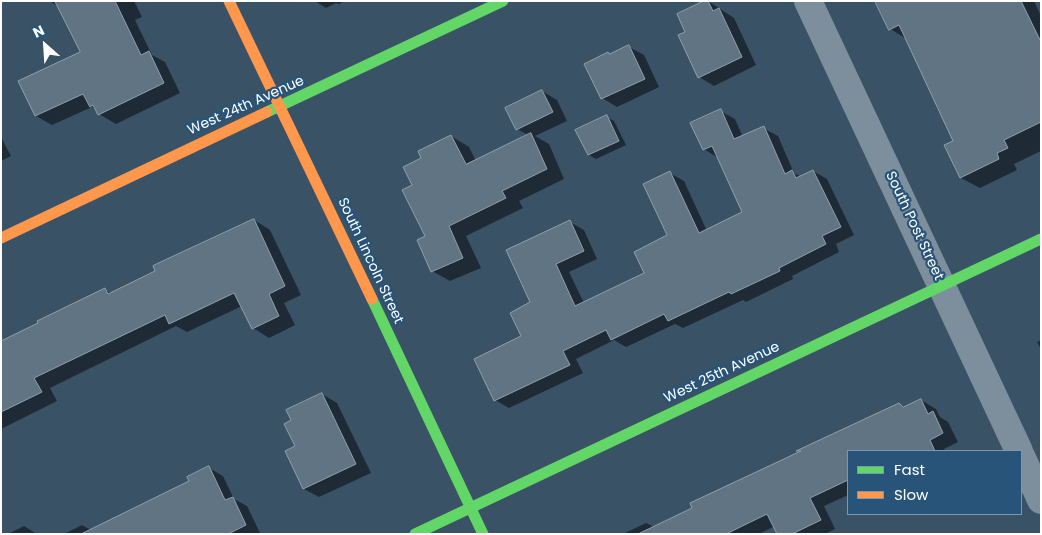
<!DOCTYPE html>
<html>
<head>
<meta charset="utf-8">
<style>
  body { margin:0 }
  #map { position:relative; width:1042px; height:535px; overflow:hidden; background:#395266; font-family:Poppins,sans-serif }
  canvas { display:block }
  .frame { position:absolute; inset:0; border:2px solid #fff; pointer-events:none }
  .legend { position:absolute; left:847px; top:450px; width:175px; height:65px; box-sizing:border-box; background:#275478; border:1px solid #7d98ae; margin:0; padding:6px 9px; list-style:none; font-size:15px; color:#fff }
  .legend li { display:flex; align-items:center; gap:10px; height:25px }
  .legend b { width:25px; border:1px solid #7d98ae }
  .north { position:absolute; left:20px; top:20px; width:50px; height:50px; -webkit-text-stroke:4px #275478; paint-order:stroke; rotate:334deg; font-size:14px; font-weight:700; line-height:20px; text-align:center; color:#fff }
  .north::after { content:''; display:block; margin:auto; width:18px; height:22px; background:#fff; clip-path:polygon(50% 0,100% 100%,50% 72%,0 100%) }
</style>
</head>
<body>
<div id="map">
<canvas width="1042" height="535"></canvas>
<div class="frame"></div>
<ul class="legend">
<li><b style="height:6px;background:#63d668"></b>Fast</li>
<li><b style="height:6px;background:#ff974d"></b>Slow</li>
</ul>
<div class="north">N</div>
</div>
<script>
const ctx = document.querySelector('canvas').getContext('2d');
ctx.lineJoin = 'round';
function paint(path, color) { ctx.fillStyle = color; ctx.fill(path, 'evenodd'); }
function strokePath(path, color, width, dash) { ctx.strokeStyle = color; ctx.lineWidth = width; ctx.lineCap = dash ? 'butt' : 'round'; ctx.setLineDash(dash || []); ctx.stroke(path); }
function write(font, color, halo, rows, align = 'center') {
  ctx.font = font + ' Poppins,sans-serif'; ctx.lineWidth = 4.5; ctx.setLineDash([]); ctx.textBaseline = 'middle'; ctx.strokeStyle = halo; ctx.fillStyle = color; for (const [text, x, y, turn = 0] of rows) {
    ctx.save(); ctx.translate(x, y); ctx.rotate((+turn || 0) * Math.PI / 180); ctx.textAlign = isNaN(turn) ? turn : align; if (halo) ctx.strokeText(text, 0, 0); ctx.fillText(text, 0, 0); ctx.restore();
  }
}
const shadow = new Path2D(`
  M50 1H134L142 17 135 20 152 55 165 62 180 93 116 124 99 114 97 109 92 107 52 125 36 116 82 53 58 4 56 5Z
  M315 1H345L339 4 336 3 326 8Z
  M708 1 734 18 756 65 714 86 699 77Z
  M882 1H1034L1041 16V151L1014 164 1017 170 980 188 961 178 945 146 955 141 907 39 890 29Z
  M629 47 644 55 659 87 617 107 602 98 610 55Z
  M542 91 557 100 567 121 535 136 549 144 564 179 519 201 523 208 466 236 481 268 450 281 432 271 427 237 414 185 423 158 451 136 469 147 476 161 528 135 517 129Z
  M720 111 735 119 743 137 763 128 778 136 794 173 801 177 813 171 827 179 854 235 836 244 839 252 792 276 793 279 746 302 743 300 683 328 675 324 626 347 614 340 576 359 583 373 509 408 495 400 523 337 532 303 570 222 584 230 597 259 569 272 584 303 646 273 669 236 670 173 684 181 707 231 744 213 718 158 704 149Z
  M607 117 614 121 626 145 596 159 589 155Z
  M1 137 11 156 1 161Z
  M254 220 270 230 301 295 284 303 295 325 269 338 253 328 242 306 187 332 176 326 50 388 57 401 1 429V342L105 290 112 294Z
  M1041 340V349L1037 342Z
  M322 394 337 403 371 473 319 497 304 489 297 447Z
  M921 400 936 409 940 417 948 422 958 442 944 449 945 451H848V495L824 506 835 529 825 534H778L775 526 759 534H623L646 523 654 527 899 404 905 408Z
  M209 468 223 476 234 499 247 506 260 533 64 534 82 525 91 530 191 481Z
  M24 526 37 534H8Z`);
const building = new Path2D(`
  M55 1H115L141 55 149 51 164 83 98 115 93 105 90 107 83 94 35 116 18 81 80 52Z
  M704 1H708L713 11 719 8 742 57 698 78 678 35 685 32 677 14Z
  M875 1H1021L1041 42V122L1004 140 1008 148 997 153 999 159 960 178 944 145 953 141 899 25 889 30Z
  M629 45 645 79 601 99 584 64 608 52 609 54Z
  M542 90 553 112 516 130 505 108Z
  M721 109 734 139 764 126 785 174 792 170 796 178 813 170 841 227 822 236 826 244 779 268 780 271 731 294 729 292 668 321 664 314 611 340 606 330 563 351 570 365 494 401 474 359 521 336 510 313 530 302 506 250 570 220 584 251 556 264 575 306 644 273 634 252 667 235 643 184 670 171 699 233 742 212 712 146 703 150 690 123Z
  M607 115 619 141 588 155 575 130Z
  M531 133 547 169 502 191 506 198 449 226 463 258 431 272 417 240 425 236 402 190 412 185 403 167 421 158 418 151 451 135 466 164Z
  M254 219 285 286 269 294 279 316 252 329 234 293 169 324 165 315 34 378 42 392 1 412V341L38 323 37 321 105 288 108 294 155 271 153 266Z
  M322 393 356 464 303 489 285 451 295 446 284 424 291 420 286 410Z
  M921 399 928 414 933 411 943 433 930 440 935 451H848V480L810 498 821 520 792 534H777L767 514 726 534H638L692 508 690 503 801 451H796L899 403 903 407Z
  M209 466 225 500 233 497 246 525 228 534H81L189 481 187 477Z`);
const street = new Path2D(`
  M808 1 1019 451
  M1021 456 1041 500`);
const fast = new Path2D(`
  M267 112 503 1
  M372 299 483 534
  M415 534 1041 239`);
const slow = new Path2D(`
  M229 1 372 299
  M1 238 267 112`);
const streetNames = [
  ["West 24th Avenue",246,106,-24],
  ["South Post Street",914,226,65],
  ["South Lincoln Street",370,261,65],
  ["West 25th Avenue",722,373,-25]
];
paint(shadow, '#0007');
paint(building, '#617483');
strokePath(building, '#90a0ac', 1);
strokePath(street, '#7d8e9d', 28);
strokePath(fast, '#63d668', 11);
strokePath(slow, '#ff974d', 11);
write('14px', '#fff', '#275478', streetNames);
</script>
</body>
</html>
